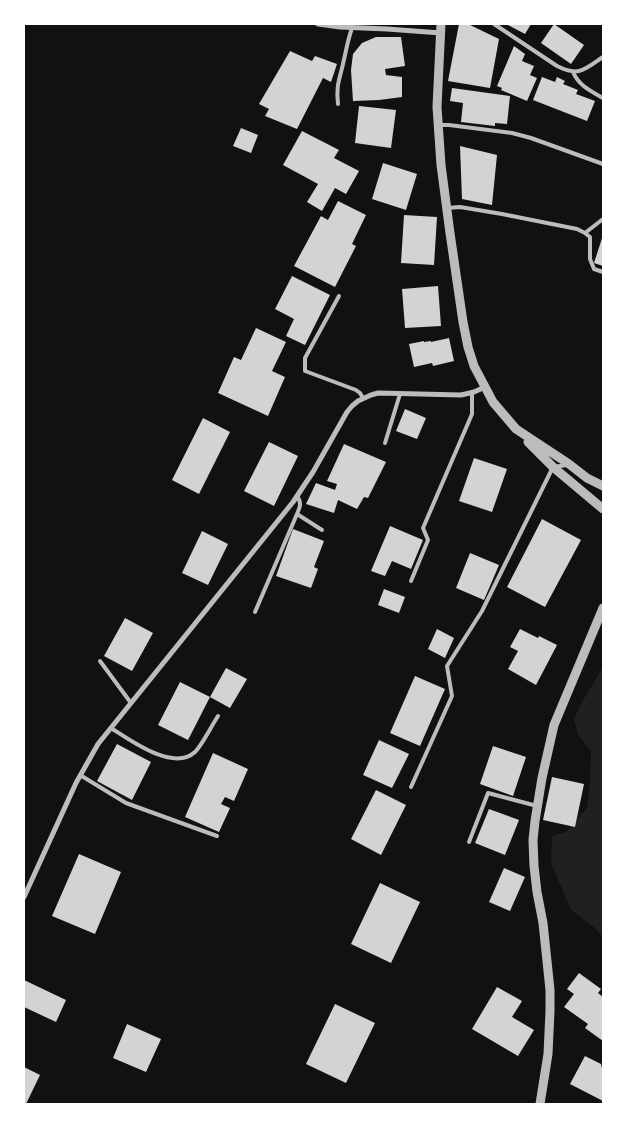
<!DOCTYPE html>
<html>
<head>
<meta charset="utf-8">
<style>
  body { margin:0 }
  #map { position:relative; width:627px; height:1128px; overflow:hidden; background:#111; font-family:Mulish,sans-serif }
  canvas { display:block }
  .frame { position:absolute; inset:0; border:25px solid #fff; pointer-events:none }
</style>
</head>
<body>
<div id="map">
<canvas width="627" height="1128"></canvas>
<div class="frame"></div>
</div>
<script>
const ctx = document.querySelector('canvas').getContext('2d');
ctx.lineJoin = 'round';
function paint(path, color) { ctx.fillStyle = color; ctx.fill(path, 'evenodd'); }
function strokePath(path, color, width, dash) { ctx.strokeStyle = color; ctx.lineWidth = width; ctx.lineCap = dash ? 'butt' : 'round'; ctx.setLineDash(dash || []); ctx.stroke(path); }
const green = new Path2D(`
  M603 667V937L594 927 571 910 551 863 552 836 566 832 587 808 590 783 591 751 578 735 574 719 582 702Z`);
const building = new Path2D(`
  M459 24H468L499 39 490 88 448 81Z
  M506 24H531L525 34Z
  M554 24 584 45 571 64 541 43Z
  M376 37H401L405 66 385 69 386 75 402 77V97L379 100 353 101 351 70 353 54 362 43Z
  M514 46 525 54 522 61 534 66 530 75 537 78 527 101 501 90 502 88 497 86Z
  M290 51 312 61 315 56 337 64 331 82 323 78 297 129 265 116 269 109 259 104Z
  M542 77 555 82 557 77 565 81 563 84 578 90 576 94 595 101 587 121 533 100Z
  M452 88 510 96 507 124 495 123V126L461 122 463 103 450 101Z
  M359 106 396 110 391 148 355 143Z
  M241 128 258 135 251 153 233 146Z
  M302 131 339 150 334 158 359 171 346 194 335 188 322 211 307 202 318 184 283 165Z
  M460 146 497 155 492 205 462 199Z
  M383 163 417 174 406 210 372 199Z
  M338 201 366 215 352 244 356 246 335 287 294 266 321 216 328 220Z
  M404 215 437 217 434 265 401 263Z
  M603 235V266L594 263Z
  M292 276 330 295 305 345 286 336 294 319 275 309Z
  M438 286 441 326 405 328 402 289Z
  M256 328 286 342 272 371 285 377 268 416 218 393 234 357 241 360Z
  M449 338 454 361 433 366 432 363 414 367 409 344 424 341V342L431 341V342Z
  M405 409 426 418 417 439 396 431Z
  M203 418 230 432 199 494 172 480Z
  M269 442 298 456 274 506 244 491Z
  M344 444 386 462 368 498 364 497 357 509 338 500 334 513 306 504 316 483 335 490 337 484 327 481Z
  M474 458 507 469 492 512 459 501Z
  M542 519 581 540 545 607 507 587Z
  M390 526 423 540 411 569 392 561 385 576 371 571Z
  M293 529 324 541 314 567 318 569 311 588 276 576Z
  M202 531 228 544 208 585 182 573Z
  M470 553 499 565 484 600 456 588Z
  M384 589 405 597 399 613 378 605Z
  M125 618 153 633 132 671 104 656Z
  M437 629 454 638 445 658 428 649Z
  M520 629 538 638 539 636 557 645 536 685 508 669 518 651 510 647Z
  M226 668 247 679 230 708 210 697Z
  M415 676 445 689 420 746 390 733Z
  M180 682 210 697 188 740 158 725Z
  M379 740 409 754 392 788 363 775Z
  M117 744 151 762 132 800 97 781Z
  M493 746 526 757 513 796 480 784Z
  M213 753 248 769 234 801 225 797 221 804 230 808 219 832 185 817Z
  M552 777 584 784 575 827 543 820Z
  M376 790 406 805 381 855 351 839Z
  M489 809 519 820 505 855 475 843Z
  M79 854 121 872 95 934 52 916Z
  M504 868 525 877 510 911 489 902Z
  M380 883 420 902 391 963 351 944Z
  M579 973 601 989 598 993 603 997V1041L585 1028 588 1024 564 1007 574 994 567 989Z
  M24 980 66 1000 56 1022 24 1007Z
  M497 987 522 1001 512 1017 534 1030 518 1056 472 1029Z
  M335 1004 375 1023 346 1083 306 1064Z
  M127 1024 161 1039 146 1072 113 1058Z
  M585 1056 601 1064 603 1072V1101L570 1084Z
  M24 1067 40 1075 26 1104H24Z`);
const service = new Path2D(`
  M494 24 557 66C579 77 584 70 603 57
  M573 72C579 86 591 91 603 98
  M338 104C336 86 339 81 343 64 346 51 348 39 352 28
  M438 125H449L512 133 531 138 603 164
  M447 208 460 207 502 214 577 229 585 233 590 237V259L594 269 603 272
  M585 233 603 219
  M339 296 305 358V371L356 390 360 393 363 398
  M385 443 400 394
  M297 514 322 530
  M411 581 428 540 423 528 472 414V393
  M255 612 297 514C300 507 302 503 297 496
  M100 661 131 703
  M111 728C130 740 173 772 195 752 202 745 212 725 218 716
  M80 775 126 803 217 836
  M411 787 452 696 447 666 482 611 553 467 567 465
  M469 842 488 793 537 806`);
const minor = new Path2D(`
  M318 24 340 27 387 29 441 33
  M24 897 76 783 98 744 293 502 313 472 347 412 352 406 358 401 371 395 378 393 461 395 474 392 485 387`);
const tertiary = new Path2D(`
  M441 24 437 107 441 165 450 233 463 322 468 347 474 366 493 402 516 429 569 464 587 478 603 486
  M528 442 553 467 603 509
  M540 1104 548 1054 550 1011V990L543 923 537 892 534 866 533 840 535 821 542 778 554 725 603 608`);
paint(green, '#202020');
paint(building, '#d3d3d3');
strokePath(service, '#bcbcbc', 4);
strokePath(minor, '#bcbcbc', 5);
strokePath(tertiary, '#bcbcbc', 9);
</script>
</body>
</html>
